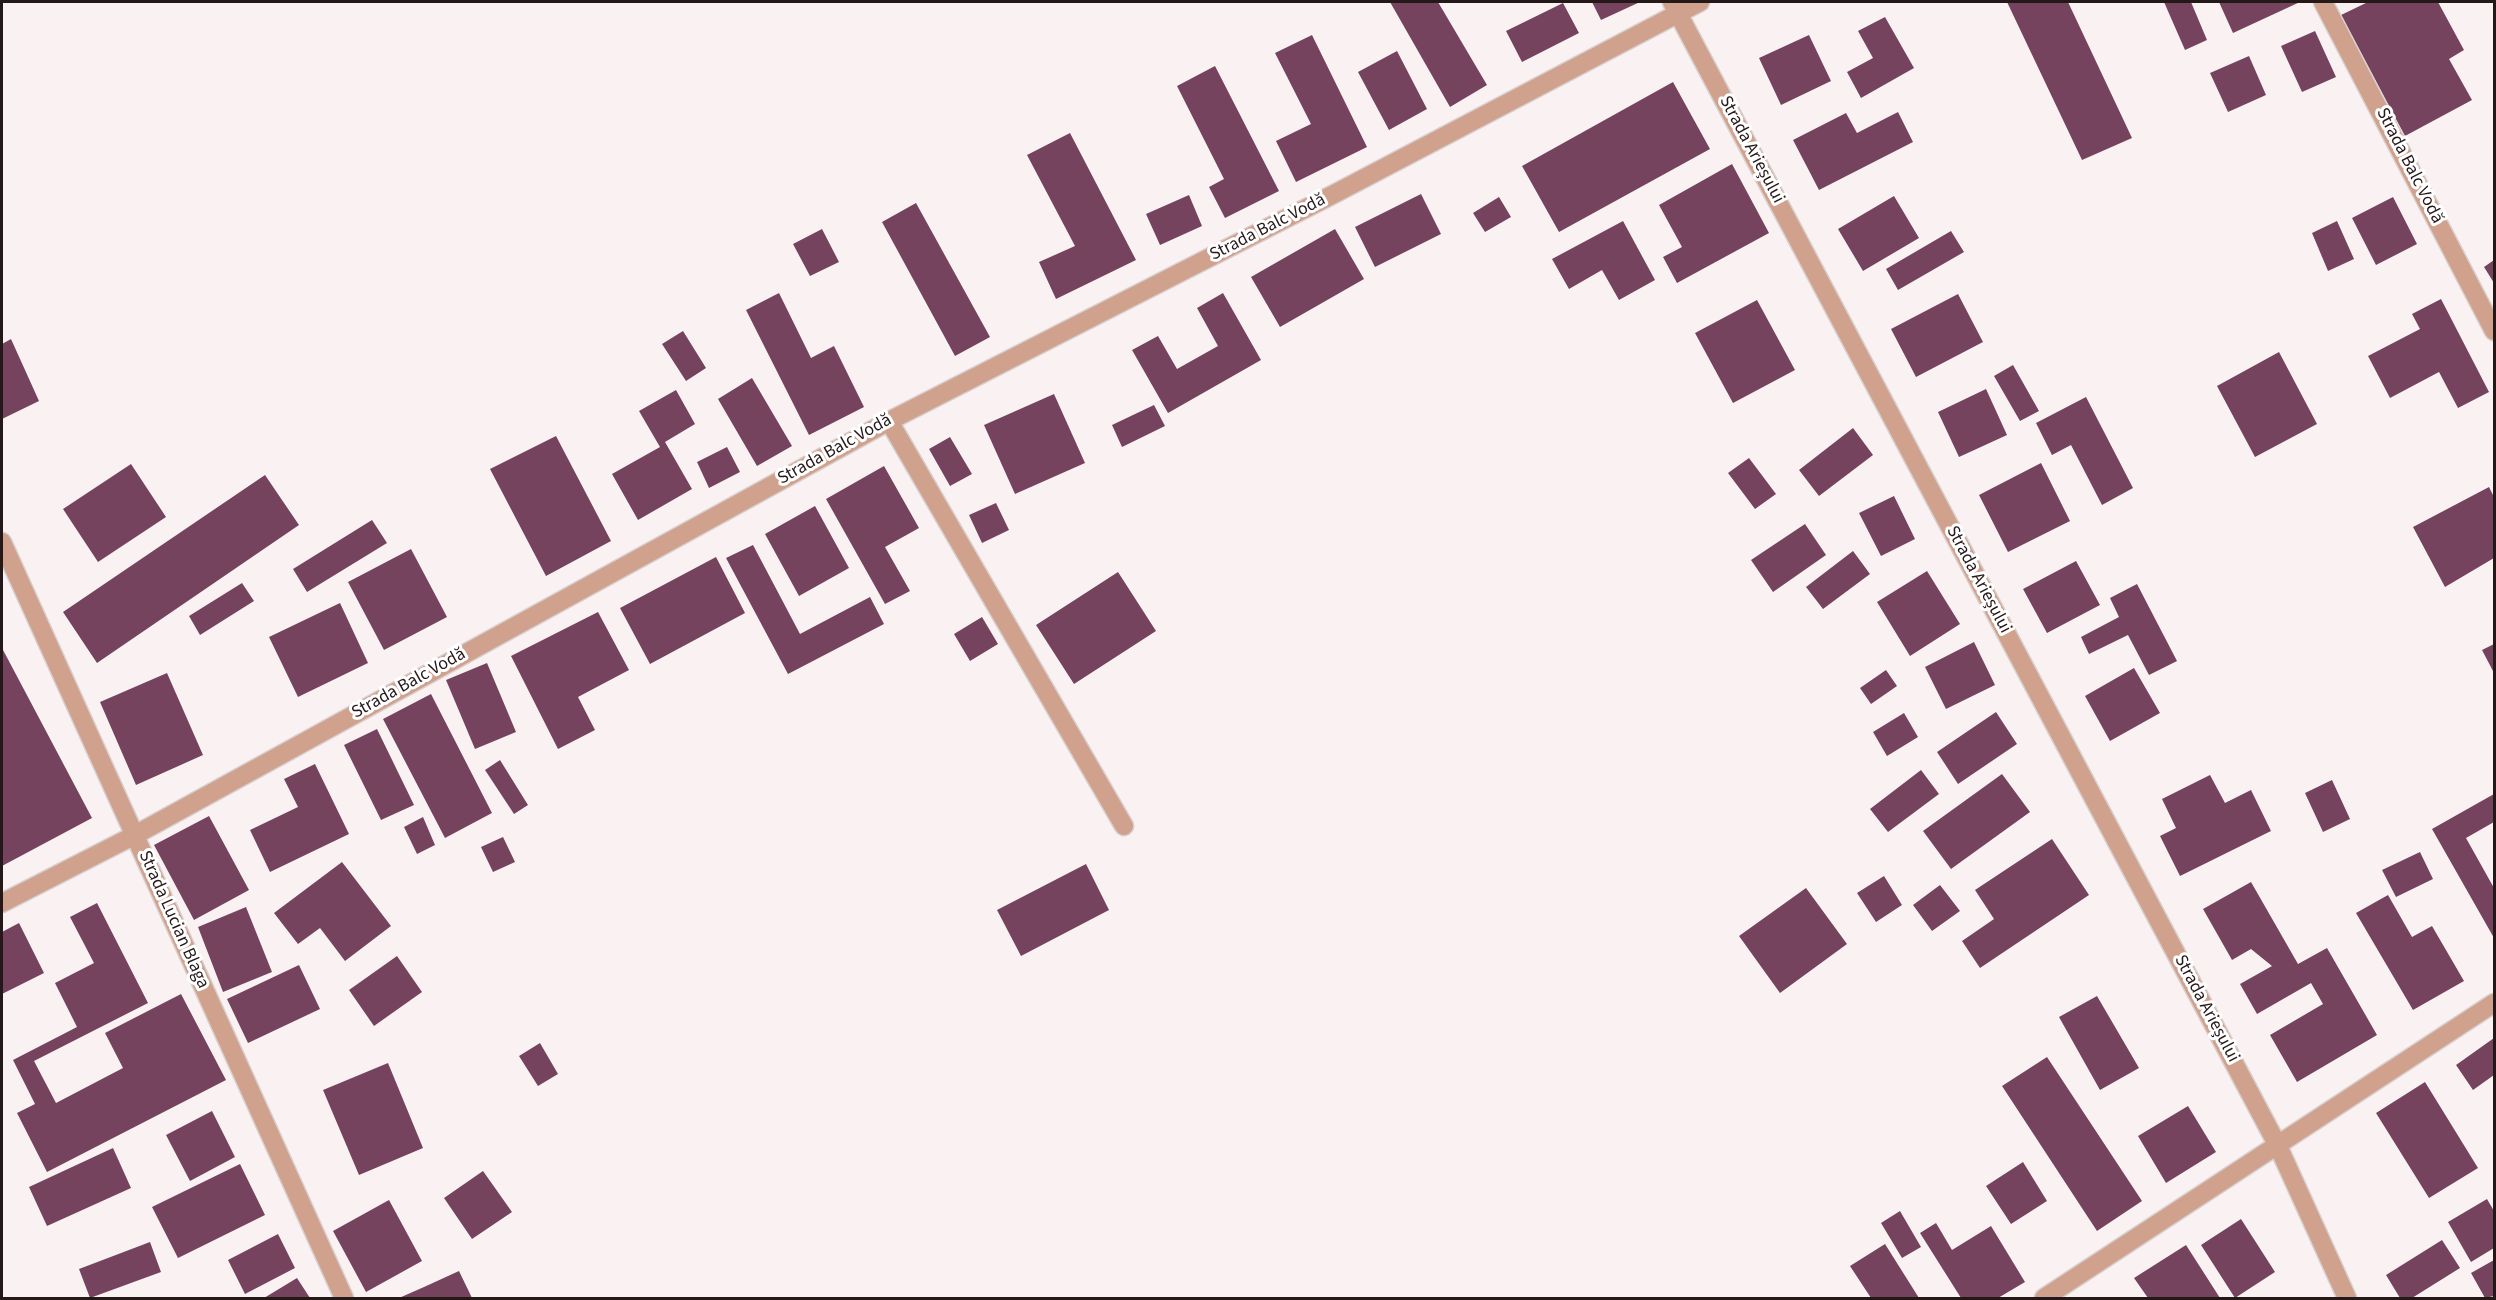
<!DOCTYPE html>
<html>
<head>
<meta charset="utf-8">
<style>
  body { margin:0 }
  #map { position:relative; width:2496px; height:1300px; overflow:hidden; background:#faf2f2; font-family:"Source Sans 3",sans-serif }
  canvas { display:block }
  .frame { position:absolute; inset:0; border:3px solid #251819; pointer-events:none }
</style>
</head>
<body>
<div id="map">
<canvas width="2496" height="1300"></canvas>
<div class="frame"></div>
</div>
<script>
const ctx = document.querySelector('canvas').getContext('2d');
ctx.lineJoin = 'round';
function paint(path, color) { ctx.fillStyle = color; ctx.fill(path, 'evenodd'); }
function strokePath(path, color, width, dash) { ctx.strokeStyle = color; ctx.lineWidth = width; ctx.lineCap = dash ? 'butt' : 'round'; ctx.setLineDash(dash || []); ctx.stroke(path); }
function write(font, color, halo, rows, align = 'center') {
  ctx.font = font + ' "Source Sans 3",sans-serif'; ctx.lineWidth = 6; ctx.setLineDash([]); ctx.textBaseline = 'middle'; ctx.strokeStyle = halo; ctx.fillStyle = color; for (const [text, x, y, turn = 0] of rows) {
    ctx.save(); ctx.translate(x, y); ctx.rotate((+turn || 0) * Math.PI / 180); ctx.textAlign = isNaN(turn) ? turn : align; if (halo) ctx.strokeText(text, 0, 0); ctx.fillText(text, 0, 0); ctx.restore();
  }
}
const building = new Path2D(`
  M1390 2H1438L1487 85 1450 107Z
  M1592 2H1640L1601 20Z
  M2007 2H2068L2132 138 2082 160Z
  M2164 2H2191L2207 40 2185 50Z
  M2219 2H2300L2233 33Z
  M2368 2H2438L2464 50 2449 59 2472 100 2405 136 2341 15Z
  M1563 3 1579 33 1522 62 1506 31Z
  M1885 17 1914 68 1861 98 1847 72 1873 58 1858 31Z
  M2315 31 2336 77 2302 92 2281 46Z
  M1312 35 1367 147 1296 182 1276 141 1311 124 1275 53Z
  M1809 35 1831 81 1781 105 1759 58Z
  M1397 51 1427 109 1389 130 1358 72Z
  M2249 56 2266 95 2228 112 2210 73Z
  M1215 66 1279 191 1225 218 1209 187 1224 179 1177 86Z
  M1673 82 1710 149 1559 232 1522 166Z
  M1898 112 1913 142 1819 190 1793 140 1846 113 1857 133Z
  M1070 133 1136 260 1056 299 1039 262 1075 246 1027 155Z
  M1732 164 1769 233 1677 283 1663 257 1682 247 1659 205Z
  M1421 194 1441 234 1375 267 1355 227Z
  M1189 195 1202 226 1160 245 1146 214Z
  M1894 196 1919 238 1863 271 1838 229Z
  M1499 197 1511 217 1485 232 1473 213Z
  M2393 197 2417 244 2376 265 2352 218Z
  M916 203 990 337 955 356 882 222Z
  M1623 221 1655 280 1619 300 1602 270 1569 289 1552 259Z
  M2337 221 2354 259 2328 271 2312 233Z
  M822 229 839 262 810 276 793 244Z
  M1335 229 1364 279 1280 327 1251 277Z
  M1951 231 1964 252 1898 290 1886 269Z
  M2494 260V283L2484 267Z
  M779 293 811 358 834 346 864 407 809 435 746 310Z
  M1223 293 1261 360 1168 413 1132 350 1158 336 1177 369 1218 346 1197 308Z
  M1958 294 1983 342 1916 377 1891 329Z
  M2441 299 2489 392 2458 408 2439 372 2390 398 2368 356 2420 329 2412 314Z
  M1757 300 1795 370 1733 403 1695 333Z
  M683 331 706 368 686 381 662 344Z
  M11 339 39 401 2 419V344Z
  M2279 352 2317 424 2255 457 2217 386Z
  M2013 365 2039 411 2020 421 1994 376Z
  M752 378 792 446 757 466 718 399Z
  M1986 389 2007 435 1959 457 1938 412Z
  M676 390 695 424 665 442 692 489 638 520 612 474 660 447 639 411Z
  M1054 394 1085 463 1015 494 984 425Z
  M2086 397 2133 488 2102 505 2071 445 2052 455 2036 423Z
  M1154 405 1165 426 1122 447 1112 425Z
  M1853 428 1873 455 1819 496 1799 470Z
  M556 436 611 541 546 576 490 469Z
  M950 437 972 474 950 486 929 449Z
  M727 447 740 472 709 488 697 462Z
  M1749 458 1776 494 1755 509 1728 473Z
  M2041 463 2070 521 2008 552 1979 495Z
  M131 464 166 517 98 562 63 509Z
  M884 466 919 528 885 547 910 591 885 604 826 499Z
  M265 475 299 525 97 663 63 612Z
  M2489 487 2494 497V558L2445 587 2413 527Z
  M1894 496 1915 539 1881 556 1859 513Z
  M996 503 1009 530 982 543 969 515Z
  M815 506 849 568 799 596 765 534Z
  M372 520 387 543 307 592 293 569Z
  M1805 524 1826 555 1773 592 1751 560Z
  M753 545 800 634 870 597 884 624 788 674 726 558Z
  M411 549 447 617 384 650 348 582Z
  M1853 551 1870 574 1823 609 1806 587Z
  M716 557 745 613 650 664 620 608Z
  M2076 561 2100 605 2047 633 2023 589Z
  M1927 571 1960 624 1910 656 1877 602Z
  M1118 572 1156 631 1074 684 1036 625Z
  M242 583 254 601 200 635 189 616Z
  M2137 584 2177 661 2149 675 2128 635 2089 654 2081 637 2119 617 2110 598Z
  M340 603 368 663 298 697 269 637Z
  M598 612 629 670 578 697 595 730 558 749 511 656Z
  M982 617 998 644 970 661 954 634Z
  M1974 642 1995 685 1946 709 1925 667Z
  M2494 644V673L2482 650Z
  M2 648 92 818 2 866Z
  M487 663 516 732 475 749 446 680Z
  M2134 668 2160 713 2110 741 2085 696Z
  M1886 670 1897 686 1871 704 1860 688Z
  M167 673 203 755 136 785 100 702Z
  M431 694 492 813 445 838 383 719Z
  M1996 712 2017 744 1958 784 1937 752Z
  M1904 713 1918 737 1887 756 1873 732Z
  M377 729 414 805 381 820 344 745Z
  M500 760 528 805 514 814 485 770Z
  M315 764 349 834 270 872 250 830 298 807 284 779Z
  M1921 770 1939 794 1888 832 1870 809Z
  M2002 774 2030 812 1951 869 1923 831Z
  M2210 775 2225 803 2251 790 2271 831 2180 876 2160 836 2176 828 2162 799Z
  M2332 780 2350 819 2323 832 2305 793Z
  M2494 794V822L2466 838 2494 888V938L2432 829Z
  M209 816 249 890 194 920 154 845Z
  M423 817 435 845 417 854 404 827Z
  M503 837 515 862 493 872 481 847Z
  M2052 839 2089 895 1980 968 1962 941 1994 919 1975 890Z
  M2420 852 2433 879 2396 897 2382 870Z
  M342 862 391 926 345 961 320 928 298 944 274 913Z
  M1086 864 1109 910 1021 956 997 910Z
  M1884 876 1902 905 1876 922 1857 893Z
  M2251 882 2298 964 2327 948 2377 1035 2297 1082 2270 1035 2323 1004 2311 983 2257 1014 2240 984 2272 966 2251 949 2232 960 2203 909Z
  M1940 885 1960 911 1932 931 1913 905Z
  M1806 888 1847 944 1780 993 1739 936Z
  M2388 895 2412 937 2432 926 2464 981 2413 1010 2356 913Z
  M97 903 148 1003 34 1061 56 1103 123 1068 105 1033 181 994 226 1080 47 1172 17 1113 35 1104 13 1060 77 1027 55 983 94 963 70 917Z
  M246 907 272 972 223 992 198 927Z
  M19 923 44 973 2 994V932Z
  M397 956 422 992 374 1026 349 990Z
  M299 965 320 1009 248 1043 227 999Z
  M2097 996 2139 1068 2100 1090 2059 1017Z
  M2494 1038V1075L2473 1090 2456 1065Z
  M540 1043 558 1074 538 1086 519 1056Z
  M2047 1057 2142 1201 2097 1231 2002 1086Z
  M388 1063 423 1148 359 1175 323 1090Z
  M2425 1082 2478 1168 2429 1198 2376 1113Z
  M2188 1106 2216 1152 2166 1183 2138 1136Z
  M212 1111 235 1157 190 1181 166 1135Z
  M113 1148 131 1188 47 1226 29 1187Z
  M2023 1162 2047 1201 2011 1224 1986 1186Z
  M240 1164 265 1215 178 1258 152 1207Z
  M483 1171 512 1212 472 1239 444 1198Z
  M2487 1199 2494 1211V1248L2471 1262 2448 1222Z
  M389 1200 422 1261 366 1292 333 1231Z
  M1900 1211 1921 1247 1902 1258 1881 1223Z
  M2241 1219 2275 1272 2235 1298 2201 1245Z
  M1936 1223 1952 1250 1991 1226 2025 1282 1998 1298H1961L1920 1233Z
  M278 1234 295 1268 245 1294 228 1260Z
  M2442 1240 2460 1268 2412 1298H2400L2386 1275Z
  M150 1242 161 1272 90 1298 79 1269Z
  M1885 1244 1919 1298H1871L1850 1266Z
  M2186 1245 2220 1298H2148L2134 1278Z
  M2494 1260V1296L2485 1298 2471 1273Z
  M459 1271 472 1298H399L424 1287Z
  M297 1278 310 1298H264Z`);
const minor = new Path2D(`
  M1672 2 2278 1146 2347 1298
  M2323 2 2494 331
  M889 421 1124 826
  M2 542 344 1298
  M2 903 135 835 889 421 1334 194 1700 2
  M2044 1298 2494 1003`);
const streetNames = [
  ["Strada Arieșului",1751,150,62],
  ["Strada Balc Vodă",2409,166,63],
  ["Strada Balc Vodă",1268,228,-27],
  ["Strada Balc Vodă",835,450,-29],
  ["Strada Arieșului",1978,580,62],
  ["Strada Balc Vodă",409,684,-29],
  ["Strada Lucian Blaga",173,920,66],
  ["Strada Arieșului",2206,1009,62]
];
paint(building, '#76435e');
strokePath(minor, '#d8cfcf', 21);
strokePath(minor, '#d0a18d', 18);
write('18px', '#251819', '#fff', streetNames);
</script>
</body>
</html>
